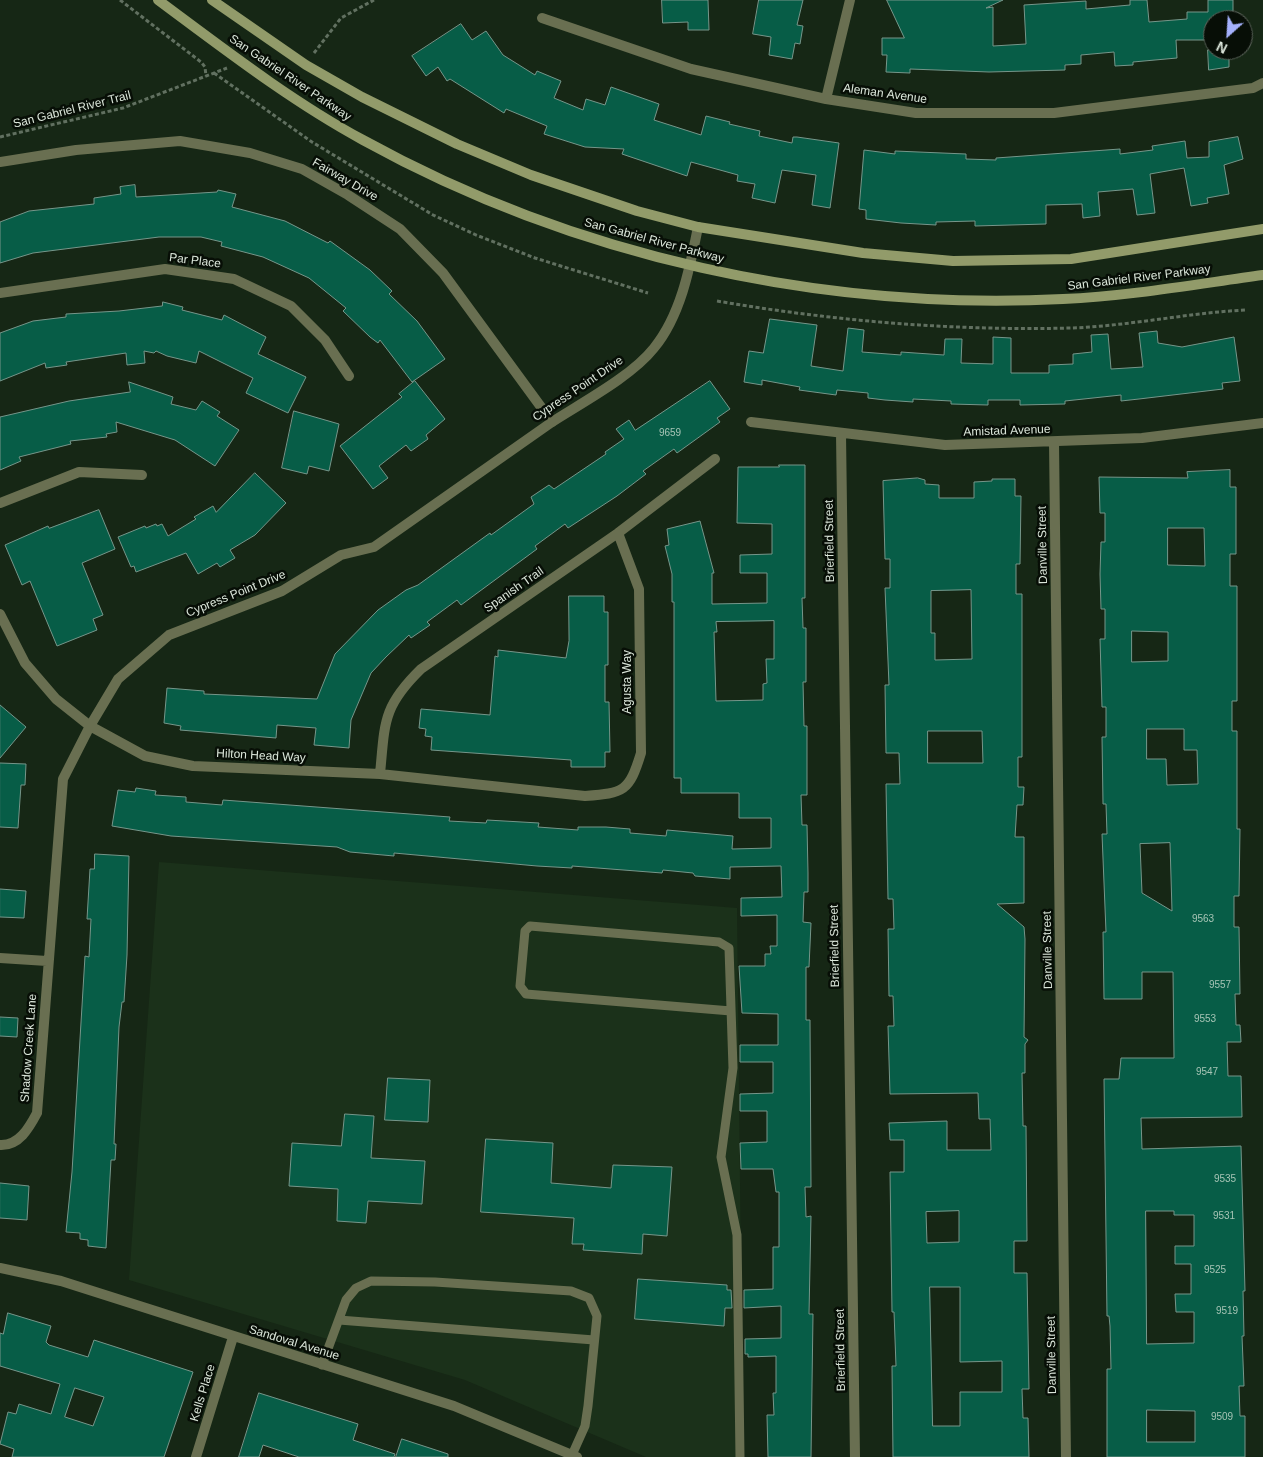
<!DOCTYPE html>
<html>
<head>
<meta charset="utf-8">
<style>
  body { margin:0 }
  #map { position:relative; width:1263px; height:1457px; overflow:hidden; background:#162715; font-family:Arial,sans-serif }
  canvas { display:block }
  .north { position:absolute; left:1203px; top:10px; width:50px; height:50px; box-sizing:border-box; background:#070e06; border:1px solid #5c645b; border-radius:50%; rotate:206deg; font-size:14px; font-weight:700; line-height:20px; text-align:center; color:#dbe6da }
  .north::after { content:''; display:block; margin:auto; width:18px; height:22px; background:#a4b1fc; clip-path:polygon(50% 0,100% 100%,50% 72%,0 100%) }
</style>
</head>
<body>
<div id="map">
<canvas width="1263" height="1457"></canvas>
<div class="north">N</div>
</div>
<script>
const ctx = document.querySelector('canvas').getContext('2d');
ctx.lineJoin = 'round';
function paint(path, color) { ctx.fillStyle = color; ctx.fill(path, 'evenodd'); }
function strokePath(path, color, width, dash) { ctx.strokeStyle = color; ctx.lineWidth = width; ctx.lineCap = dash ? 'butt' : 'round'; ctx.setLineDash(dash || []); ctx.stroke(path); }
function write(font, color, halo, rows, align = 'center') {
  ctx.font = font + ' Arial,sans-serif'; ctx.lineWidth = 5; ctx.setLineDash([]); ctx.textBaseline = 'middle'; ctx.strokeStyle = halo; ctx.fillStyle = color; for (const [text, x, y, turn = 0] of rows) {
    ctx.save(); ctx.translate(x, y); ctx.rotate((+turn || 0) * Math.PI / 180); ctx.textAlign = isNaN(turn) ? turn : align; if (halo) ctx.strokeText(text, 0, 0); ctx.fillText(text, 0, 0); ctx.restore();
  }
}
const built = new Path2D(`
  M159 862 737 908 743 1457H646L465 1380 129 1280Z`);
const building = new Path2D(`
  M662 0H708L709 30H688V22L663 23Z
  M759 0H803L797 25 803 26 800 44 795 43 792 59 769 55 771 37 753 34Z
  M887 0H1003L986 8 993 7V46L1026 44 1024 5 1086 1V9L1130 5V0H1147L1149 22 1187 19V12H1208V0H1233V20H1213V40H1176L1177 58 1133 62V65L1115 66 1114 52 1081 55V64L1065 65V70L989 72 910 69V73L886 72 887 55H882V38H904Z
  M461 24 472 40 486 31 503 55 535 75 537 71 561 81 554 98 583 110 586 99 605 105 611 87 659 104 654 120 701 135 706 116 730 122 729 124 760 131 759 136 792 143 793 137H797L839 143 830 208 812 205 816 175 782 170 775 203 752 198 755 184 737 181 738 175 691 162 687 176 622 154 624 149 585 147 544 134 547 126 506 109 504 113 450 79 447 81 438 67 426 76 412 56Z
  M1208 50H1229V67L1209 70Z
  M1238 137 1243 159 1224 165 1229 194 1207 198 1208 203 1191 206 1184 168 1150 174 1155 213 1137 215 1133 189 1098 192 1100 216 1083 218 1082 204 1046 205V224L975 226V221L936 222V225L901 223 866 219V210L859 209 864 150 895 154V151L966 154V159L996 160V158L1120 149V154L1153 150 1152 146 1185 141 1187 158 1209 157V142Z
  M135 185 136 197 217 192 218 190 236 194 232 207 285 221 328 243 330 241 370 270 392 291 389 294 417 321 445 359 412 382 380 340 378 343 370 337 343 311 346 308 309 278 263 257 221 246 222 242 201 237H159L33 253 0 263V222L29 211 94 204V198L121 194 120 187Z
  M163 302 183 307 182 310 222 320 224 315 266 337 258 354 306 377 288 413 246 393 253 378 199 351 196 363 167 356 156 351 154 353 144 351 145 363 127 365 126 353 66 362 67 365 46 368 45 363 0 381V333L33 321 66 317V314L119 311 162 306Z
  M770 319 817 325 811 366 843 371 848 328 864 330 862 352 901 355V352L944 355 945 339H962L961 363 993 364V337L1011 338V373H1049V365L1073 364V354L1092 352 1091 335 1108 334 1111 369 1143 367 1139 333 1157 331 1158 343 1182 347 1234 337 1240 381 1222 383 1223 389 1139 399 1121 401V395L1065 401V404L1020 405V400H988V405L951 404V401L913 399V402L885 400 868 398V393L837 390 836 395 799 390 800 387 762 380V385L744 382 749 351 763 353Z
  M415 381 445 419 426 435 428 439 411 451 406 445 379 466 388 478 373 489 340 446 402 397 399 394Z
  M710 381 730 409 717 418 720 422 677 453 674 449 643 471 646 474 617 496 568 528 565 524 535 546 537 549 461 605 457 600 427 622 430 625 411 638 409 635 386 657 371 673 351 720 349 748 314 745 316 728 277 725 276 738 180 730 181 726 164 723 167 688 204 691V694L317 699 335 654 378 610 406 590 418 585 490 533 491 535 534 504 531 497 549 485 554 489 606 454 605 452 624 439 616 429 629 420 635 430Z
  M129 382 173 397 171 404 196 410 202 401 220 412 217 416 239 430 215 466 175 440 116 422 117 432 106 434 107 437 70 441 71 444 19 457 21 461 0 470V417L69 401 130 392Z
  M294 411 339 424 329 471 309 466 307 474 282 468Z
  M779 465H805V598H802L803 628H806V682H803L804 726H807V795H801L802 825H807L808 873V892H804L803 922 811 923 809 967H806V1020H810L811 1187H805L806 1217 811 1216 809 1314H813L811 1457H768L767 1415H774L773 1393H776V1356L748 1357V1354H745V1339L781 1338V1306L744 1308V1290L773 1289V1247H779V1192H776L773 1169H741L740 1143 767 1142V1111H740V1094L773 1093V1062H740V1045H778V1014L742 1013 739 966H765V954H771L770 946H777V915L741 916V898L782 897 781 866 730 867V879L695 876 693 873 663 870 662 873 572 866V868L537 866 394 853V856L350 852 337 847 171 836 112 826 118 790 135 792 136 788 156 791 155 795 186 797V802L222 805 223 800 450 817 449 821 486 823 487 820 539 823 538 827 578 830V827H606L630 829V833L666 836 667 830 733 836 732 849 771 848V818H739V793H681V778H674V602H672V574L665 546 669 545 667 529 700 521 714 573H712V604L767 603V573H740V555L772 554V524L737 523 738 467H779ZM774 621V659H766L767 683 763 684V700L716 701 714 632H717L716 622Z
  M1230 470V487H1236V554H1230V586H1237V701H1232V731H1237V829H1240L1239 896H1234V927H1239L1240 994H1235L1236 1025H1240L1241 1042H1227L1228 1076H1241L1242 1117 1141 1118 1142 1149 1241 1146 1245 1291H1243L1244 1336H1242L1244 1386H1239L1240 1416H1245V1457H1107V1369H1111L1110 1326 1109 1316H1107L1104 1079H1119L1121 1058H1174L1173 972H1142V999H1104L1103 932H1106L1102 834H1107L1106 804H1103L1102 737H1106V707H1102L1100 639H1105V609H1101L1100 574 1101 542H1105V513H1100L1099 477 1188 478 1187 472ZM1168 528H1204L1205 566 1168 565ZM1132 631 1168 632V661L1132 662ZM1147 729H1184V750H1197L1198 784 1167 785 1166 759H1147ZM1170 843 1172 911 1142 893 1140 844ZM1146 1211H1174V1215H1194V1246H1175V1264H1191V1294H1175L1176 1312H1194V1343L1147 1344ZM1147 1410 1195 1411V1442H1147Z
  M255 473 286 503 255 535 230 550 235 558 220 567 217 563 198 574 186 553 136 572 134 566 131 567 118 537 145 526 146 528 156 524 157 526 162 524 168 536 196 519 194 517 213 506 216 512Z
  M918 478 925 480V484L939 485V498H974V482L992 481V479H1015V496H1021L1020 564H1016V594H1022V757H1018V787H1024L1023 805H1017L1015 837H1024V903L997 904 1024 927 1025 939 1024 1037 1028 1040 1025 1044V1073H1022L1023 1126H1026L1027 1241H1014V1273H1027L1029 1389H1022L1023 1418H1028L1029 1457H893L892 1366H896L894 1312H892L890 1172H904V1140H890L889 1123 947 1121V1150H991L990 1119H979L978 1093 890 1094 888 1026H894L893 996H889L888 929H894L893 899H888L886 784H900L899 753H886L885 685H889L885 588H890V559H885L883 481ZM971 590 972 659 935 660V633H931V591ZM928 731H982L983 763H928ZM959 1211V1242L927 1243 926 1212ZM930 1287H960V1362L1002 1361V1392H960V1426H933Z
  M99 510 115 549 82 563 103 615 93 619 97 630 57 646 30 581 22 585 5 545 48 526 49 528Z
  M569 596H604V612H608V665H605V702H609L610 752H605V767H571V760L431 750 432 737 425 736 426 729 419 728 421 709 490 715 495 656 498 657V650L566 658 569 641Z
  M0 705 26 727 0 758Z
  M0 763 26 764 25 785H21L18 828 0 827Z
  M95 854 129 856 127 955 124 1002H122L119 1027 114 1144H116L115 1160H111L106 1248 88 1246V1240L80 1239V1233L66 1232 72 1172 85 956 89 957 91 919H87L90 869H94Z
  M0 889 26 891 24 918 0 917Z
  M0 1017 18 1018 17 1037 0 1036Z
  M388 1078 430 1080 428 1122 385 1120Z
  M345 1114 374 1116 371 1158 425 1161 422 1204 368 1201 366 1223 337 1221 338 1189 289 1186 292 1143 341 1146Z
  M486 1139 553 1143 551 1183 611 1188 613 1165 672 1167 667 1236 643 1234 642 1254 583 1250 584 1244H572L574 1218 481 1212Z
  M0 1183 29 1186 27 1220 0 1218Z
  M638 1279 727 1285V1290H731L732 1308H725L724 1326 635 1319Z
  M8 1313 51 1326 46 1342 49 1345 88 1357 94 1340 193 1372 164 1457H12L14 1449 0 1444 8 1412 16 1414 19 1404 51 1414 60 1384 0 1366V1333L3 1334ZM75 1388 104 1397 93 1426 65 1417Z
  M259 1393 358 1424 353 1440 395 1454 394 1457H299L263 1445 259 1457H239Z
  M402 1439 448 1454V1457H396Z`);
const path = new Path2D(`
  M120 0 201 62 205 67 206 76
  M314 53 341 18 374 0
  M214 73 312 142 433 215 476 235 535 258 648 293
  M0 137 123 108 227 68
  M717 301C834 321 952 331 1071 328 1129 326 1187 313 1245 310`);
const service = new Path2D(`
  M731 1011 526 994 520 986 525 931 530 926 719 942 729 948 733 1068 721 1157 737 1235 740 1457
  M339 1320 594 1340
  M322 1365 346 1300 356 1288 371 1281 435 1282 571 1291 589 1298 597 1316 588 1406 585 1426 572 1455`);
const minor = new Path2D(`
  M542 18 691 69 826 99 916 113H1054L1253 88 1263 83
  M826 99 850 0
  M0 162 76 150 180 141 250 153 302 169 348 195 400 229 443 273 552 422 374 547 341 555 282 591 169 635 118 679 90 726 63 779 37 1113C29 1128 19 1146 0 1145
  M0 293 165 269 234 279 291 306 325 340 349 376
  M751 422 945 445 1142 438 1263 423
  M841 434 855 1457
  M1054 442 1066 1457
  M0 503 79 472 142 475
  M0 614 25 663 56 699 90 726 145 756 193 766 380 774 585 796C624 793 629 792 641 753L639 589 618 533
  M380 774C385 723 382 707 421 669L618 533 715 459
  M0 958 47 961
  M0 1268 61 1281 454 1406 577 1457
  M196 1457 233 1337`);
const tertiary = new Path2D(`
  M552 422C583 402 632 376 654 348 681 315 690 267 698 227`);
const secondary = new Path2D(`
  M158 0C224 49 291 101 363 140 575 257 822 311 1063 299 1130 296 1197 284 1263 275
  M212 0 306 65 362 97 457 144 531 175 637 211 698 227 863 253 953 261 1071 259 1263 229`);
const numberNames = [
  ["9659",670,433],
  ["9563",1203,919],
  ["9557",1220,985],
  ["9553",1205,1019],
  ["9547",1207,1072],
  ["9535",1225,1179],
  ["9531",1224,1216],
  ["9525",1215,1270],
  ["9519",1227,1311],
  ["9509",1222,1417]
];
const streetNames = [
  ["San Gabriel River Parkway",290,78,34],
  ["Aleman Avenue",885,94,8],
  ["San Gabriel River Trail",72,110,-14],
  ["Fairway Drive",345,180,30],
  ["San Gabriel River Parkway",654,241,15],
  ["Par Place",195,261,7],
  ["San Gabriel River Parkway",1139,278,-7],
  ["Cypress Point Drive",578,389,-34],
  ["Amistad Avenue",1007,431,-2],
  ["Brierfield Street",830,541,-91],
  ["Danville Street",1043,545,-91],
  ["Spanish Trail",514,590,-35],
  ["Cypress Point Drive",236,594,-22],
  ["Agusta Way",628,682,-90],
  ["Hilton Head Way",261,756,3],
  ["Brierfield Street",835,946,-91],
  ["Danville Street",1048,950,-91],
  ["Shadow Creek Lane",29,1048,-86],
  ["Sandoval Avenue",294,1343,17],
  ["Brierfield Street",841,1350,-91],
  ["Danville Street",1052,1355,-91],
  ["Kells Place",203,1393,-73]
];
paint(built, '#1b311a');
paint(building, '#075d47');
strokePath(building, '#76968a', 1);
strokePath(path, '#617060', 3, [4, 2.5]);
strokePath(service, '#696f51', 9);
strokePath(minor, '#696f51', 10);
strokePath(tertiary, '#696f51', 10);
strokePath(secondary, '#929b6a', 10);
write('10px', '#a6c4b5', null, numberNames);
write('12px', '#dbe6da', '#070e06', streetNames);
</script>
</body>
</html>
